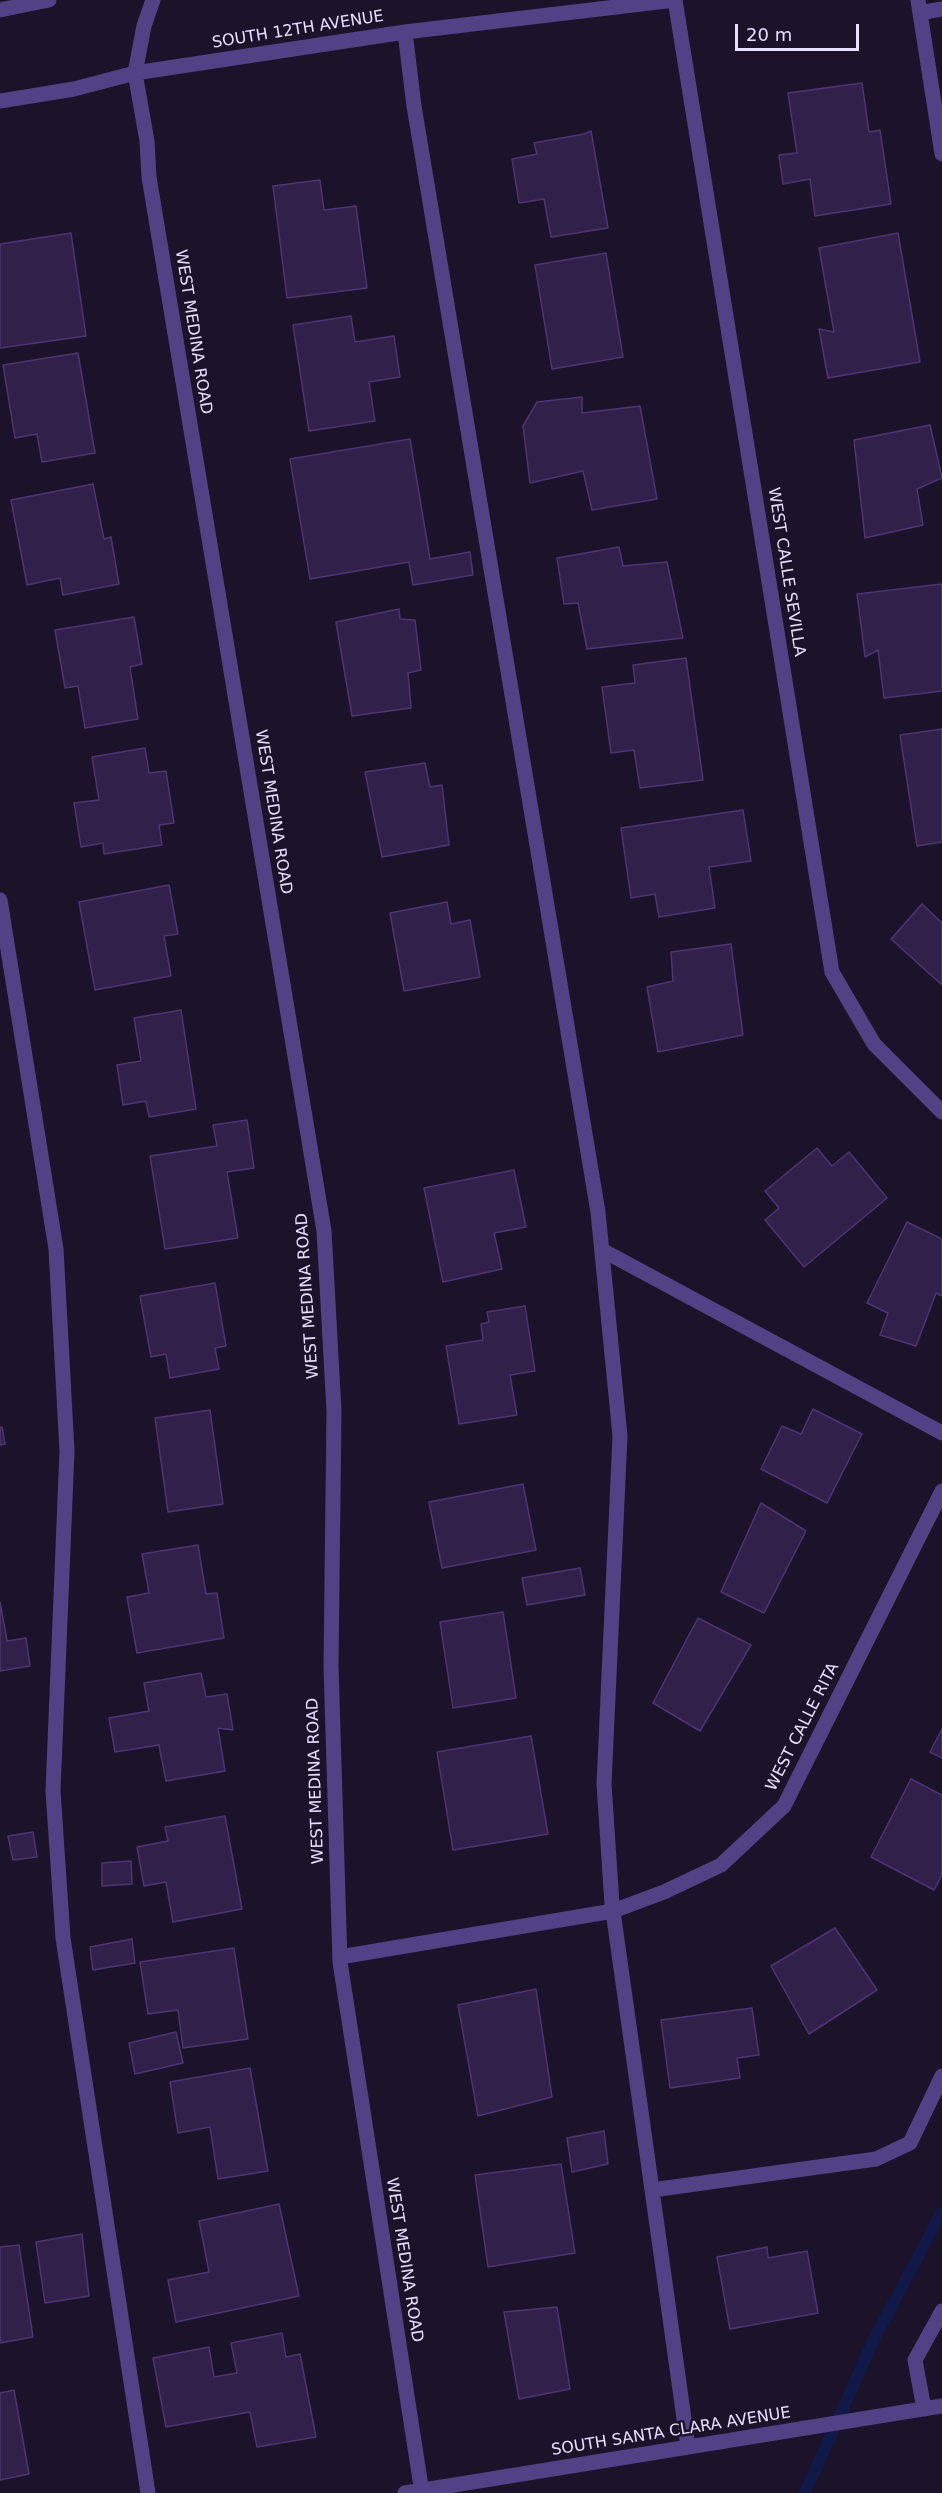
<!DOCTYPE html>
<html>
<head>
<meta charset="utf-8">
<style>
  body { margin:0 }
  #map { position:relative; width:942px; height:2493px; overflow:hidden; background:#1c132a; font-family:"DejaVu Sans",sans-serif }
  canvas { display:block }
  .scale { position:absolute; left:735px; top:24px; width:124px; height:27px; box-sizing:border-box; border:3px solid #e8dffd; border-top:0; padding-left:8px; font-size:18px; line-height:21px; white-space:nowrap; color:#e8dffd; -webkit-text-stroke:4px #1c132a; paint-order:stroke }
</style>
</head>
<body>
<div id="map">
<canvas width="942" height="2493"></canvas>
<div class="scale">20 m</div>
</div>
<script>
const ctx = document.querySelector('canvas').getContext('2d');
ctx.lineJoin = 'round';
function strokePath(path, color, width, dash) { ctx.strokeStyle = color; ctx.lineWidth = width; ctx.lineCap = dash ? 'butt' : 'round'; ctx.setLineDash(dash || []); ctx.stroke(path); }
function paint(path, color) { ctx.fillStyle = color; ctx.fill(path, 'evenodd'); }
function write(font, color, halo, rows, align = 'center') {
  ctx.font = font + ' "DejaVu Sans",sans-serif'; ctx.lineWidth = 5; ctx.setLineDash([]); ctx.textBaseline = 'middle'; ctx.strokeStyle = halo; ctx.fillStyle = color; for (const [text, x, y, turn = 0] of rows) {
    ctx.save(); ctx.translate(x, y); ctx.rotate((+turn || 0) * Math.PI / 180); ctx.textAlign = isNaN(turn) ? turn : align; if (halo) ctx.strokeText(text, 0, 0); ctx.fillText(text, 0, 0); ctx.restore();
  }
}
const stream = new Path2D(`
  M805 2493 875 2337 942 2212`);
const building = new Path2D(`
  M862 83 869 132 880 130 891 204 815 216 810 179 783 184 779 155 797 153 788 93Z
  M591 131 608 228 551 237 544 199 519 203 512 159 537 154 534 143 584 134Z
  M320 180 324 210 356 206 367 288 287 298 273 186Z
  M71 233 86 336 0 348V244Z
  M898 233 920 362 828 378 819 329 834 332 819 248Z
  M606 253 623 357 552 369 535 265Z
  M351 316 355 342 394 336 400 377 369 382 375 421 309 431 293 325Z
  M78 353 95 453 42 462 37 434 15 438 3 365Z
  M582 397V413L640 406 657 499 592 510 583 471 530 483 523 426 537 402Z
  M930 425 942 478 917 489 923 525 865 538 854 440Z
  M410 439 430 559 470 552 473 575 413 585 409 562 310 579 290 459Z
  M93 484 104 539 111 537 119 584 63 595 60 578 27 585 11 500Z
  M619 547 623 566 667 562 683 638 587 649 578 603 564 604 557 558Z
  M942 584V691L884 698 878 650 865 657 857 594Z
  M399 609 400 619 415 620 421 670 408 673 411 708 352 716 336 622Z
  M134 617 142 664 130 667 138 719 85 728 78 686 65 688 55 630Z
  M686 658 703 780 640 788 634 750 611 753 602 687 635 683 633 665Z
  M942 729V842L917 846 900 735Z
  M145 748 149 773 166 771 174 823 159 825 162 845 104 854 103 843 81 847 74 803 99 800 92 757Z
  M425 763 430 787 442 785 449 845 382 857 365 772Z
  M743 810 751 861 709 867 715 908 659 917 655 894 631 898 621 828Z
  M169 885 178 934 164 936 171 976 95 990 79 902Z
  M447 902 451 924 470 920 480 977 404 991 390 913Z
  M922 904 942 923V985L891 939Z
  M731 944 743 1035 658 1052 647 987 673 981 671 952Z
  M181 1010 196 1109 149 1117 146 1101 123 1105 117 1065 141 1061 134 1018Z
  M247 1120 254 1168 227 1172 238 1238 165 1249 150 1156 217 1146 213 1125Z
  M817 1148 832 1166 849 1152 887 1198 804 1267 765 1220 779 1208 765 1191Z
  M514 1170 526 1227 494 1233 502 1269 443 1282 424 1188Z
  M907 1222 942 1239V1296L936 1293 916 1346 880 1335 888 1313 867 1303Z
  M215 1283 226 1346 215 1348 219 1369 170 1378 166 1354 151 1357 140 1296Z
  M525 1306 535 1371 510 1375 517 1415 459 1424 446 1346 483 1340 481 1324 489 1322 487 1312Z
  M813 1409 862 1434 827 1503 761 1469 782 1426 801 1434Z
  M210 1410 223 1504 168 1512 155 1418Z
  M0 1427H2L5 1444 0 1445Z
  M523 1484 536 1550 442 1568 429 1502Z
  M761 1503 806 1531 764 1613 721 1592Z
  M198 1545 206 1594 217 1593 224 1638 137 1653 127 1597 149 1593 142 1554Z
  M580 1568 585 1595 527 1605 522 1578Z
  M0 1602 7 1641 26 1638 30 1666 0 1671Z
  M503 1612 516 1698 453 1708 440 1622Z
  M698 1618 751 1645 700 1731 653 1703Z
  M201 1673 206 1697 227 1694 233 1730 218 1728 225 1771 166 1781 159 1745 115 1752 109 1718 149 1711 144 1683Z
  M942 1729V1758L930 1752Z
  M531 1736 548 1834 453 1850 437 1752Z
  M911 1779 942 1795V1875L934 1890 871 1857Z
  M225 1816 242 1909 173 1922 166 1882 144 1886 137 1847 168 1841 165 1827Z
  M33 1832 37 1857 13 1860 8 1836Z
  M131 1861 132 1884 102 1886V1863Z
  M835 1928 877 1990 809 2034 771 1966Z
  M132 1939 135 1963 93 1970 90 1947Z
  M234 1948 248 2039 183 2048 178 2010 148 2014 140 1962Z
  M536 1989 552 2097 478 2116 458 2005Z
  M752 2008 759 2055 737 2058 740 2078 670 2088 661 2020Z
  M176 2032 183 2063 135 2074 129 2043Z
  M250 2068 268 2171 218 2179 210 2127 178 2133 170 2082Z
  M604 2131 608 2164 572 2172 567 2138Z
  M561 2164 575 2253 488 2267 475 2175Z
  M279 2204 299 2296 176 2322 168 2280 209 2272 199 2221Z
  M82 2234 89 2296 45 2303 36 2242Z
  M19 2245 33 2337 0 2343V2247Z
  M767 2247 768 2258 807 2251 818 2313 730 2329 717 2257Z
  M557 2307 570 2389 519 2399 504 2312Z
  M282 2333 286 2357 300 2354 316 2437 257 2447 250 2412 166 2427 153 2358 209 2347 214 2377 237 2373 231 2343Z
  M14 2390 29 2474 0 2480V2393Z`);
const minor = new Path2D(`
  M153 0 144 26 135 73 147 141 149 177 324 1231 334 1411 331 1666 340 1962 422 2493
  M675 0 832 972 874 1044 942 1112
  M918 0 920 13 942 9
  M0 10 49 0
  M920 13 942 154
  M405 32 414 106 598 1212 620 1436 604 1784 612 1904 688 2447
  M0 101 74 89 135 73 405 32 675 0
  M0 900 56 1249 67 1451 53 1791 63 1938 148 2493
  M602 1250 942 1433
  M340 1957 613 1911 664 1892 721 1865 784 1806 942 1491
  M652 2190 876 2159 910 2143 942 2076
  M924 2409 915 2360 942 2311
  M405 2493 942 2406`);
const streetNames = [
  ["SOUTH 12TH AVENUE",298,30,-9],
  ["WEST MEDINA ROAD",193,332,81],
  ["WEST CALLE SEVILLA",786,572,81],
  ["WEST MEDINA ROAD",273,812,81],
  ["WEST MEDINA ROAD",308,1296,-94],
  ["WEST CALLE RITA",803,1727,-63],
  ["WEST MEDINA ROAD",316,1781,-92],
  ["WEST MEDINA ROAD",404,2260,81],
  ["SOUTH SANTA CLARA AVENUE",671,2432,-9]
];
strokePath(stream, '#101947', 12);
paint(building, '#31214a');
strokePath(building, '#4d3474', 1.5);
strokePath(minor, '#524285', 15);
write('16px', '#e8dffd', '#1c132a', streetNames);
</script>
</body>
</html>
